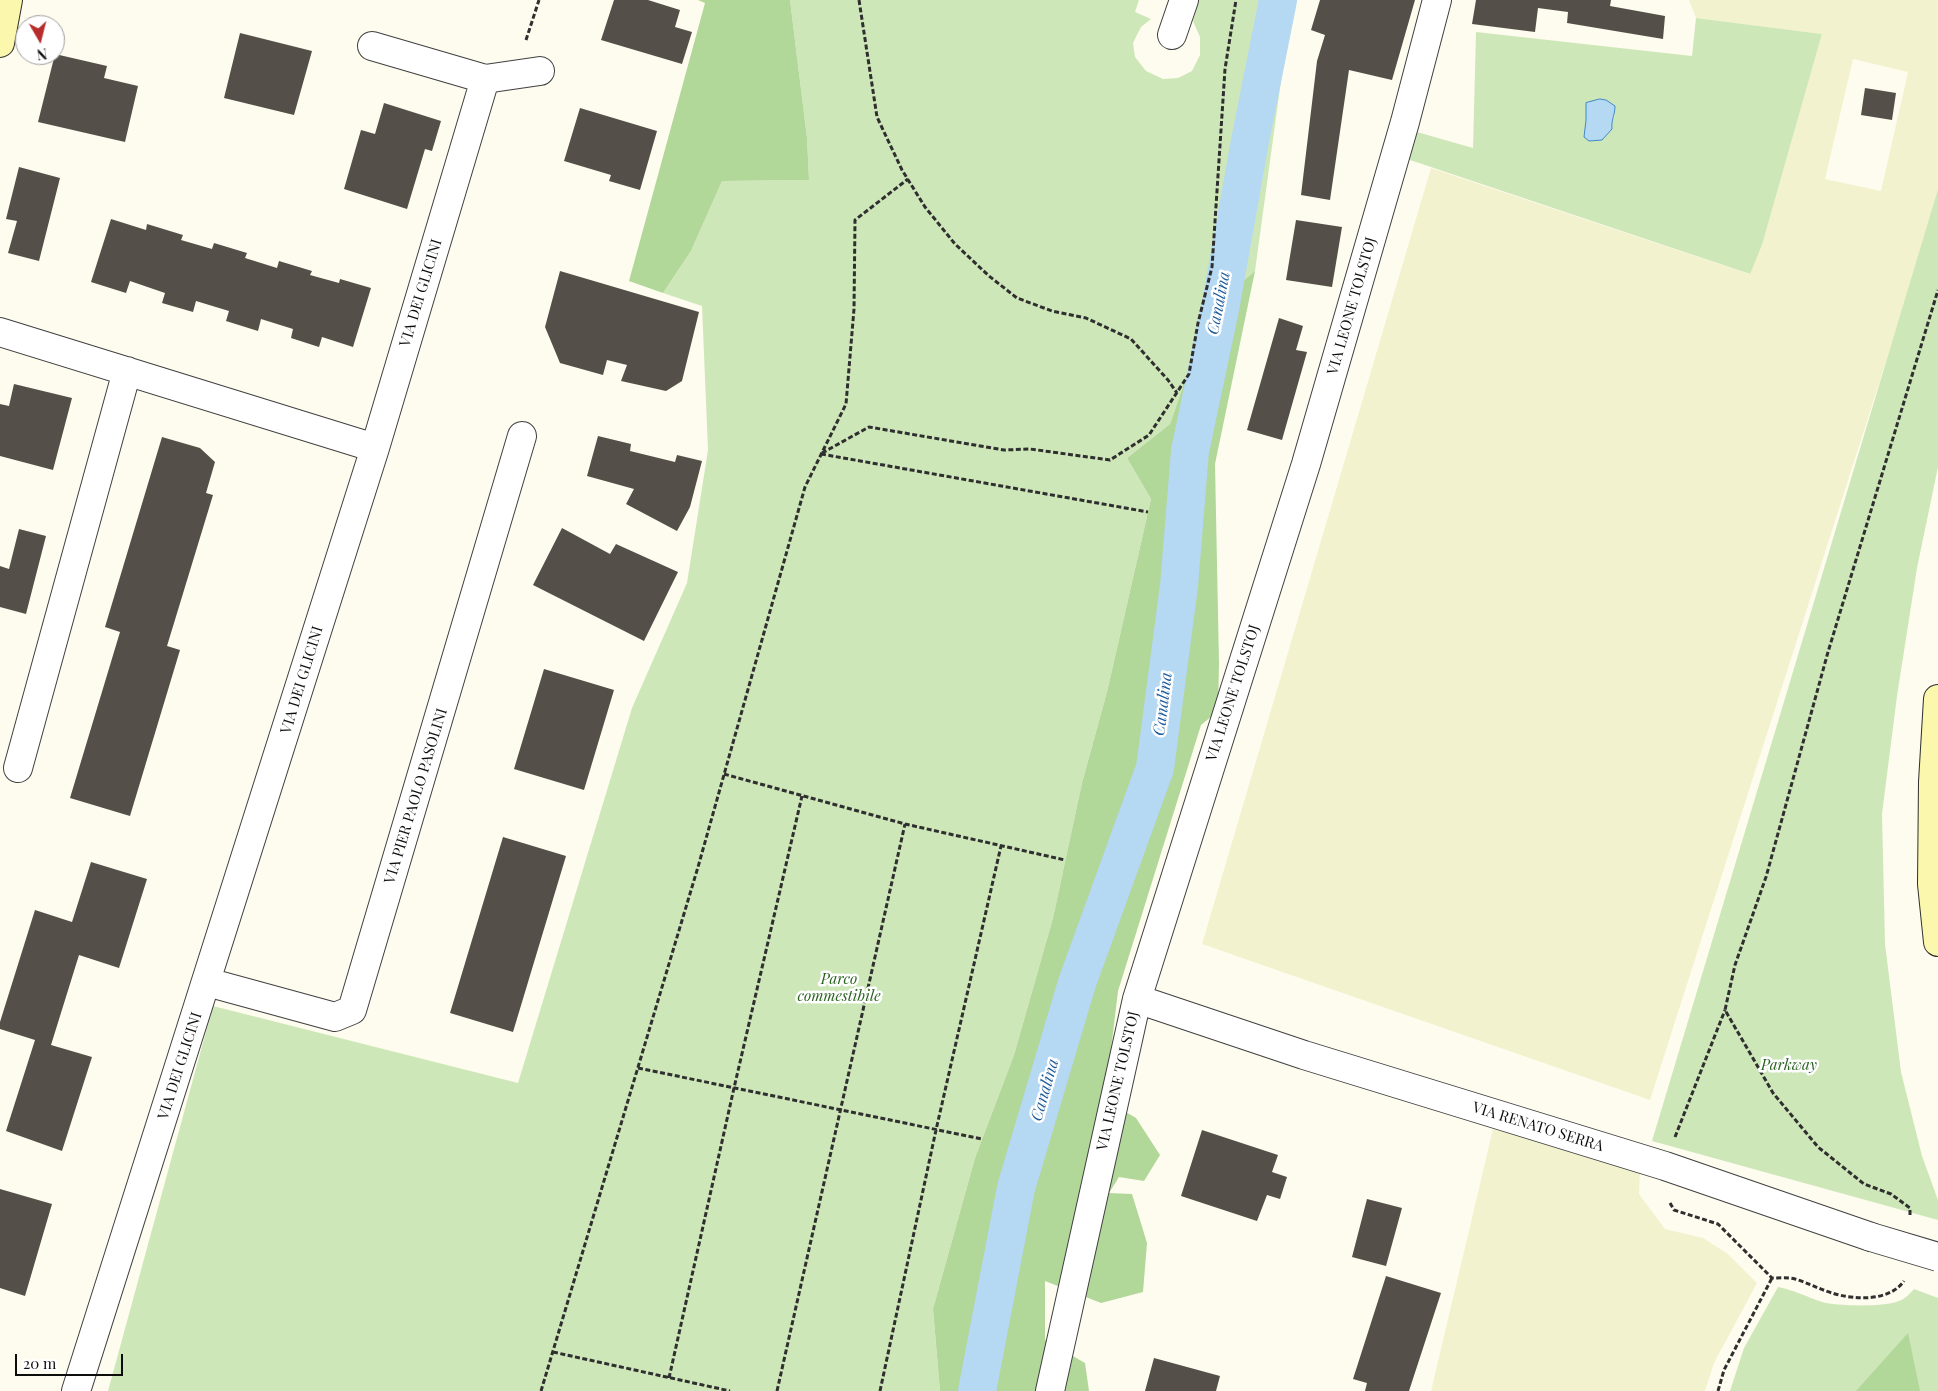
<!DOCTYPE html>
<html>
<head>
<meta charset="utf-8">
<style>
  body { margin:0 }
  #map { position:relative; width:1938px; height:1391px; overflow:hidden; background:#fefcee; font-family:"Playfair Display",serif }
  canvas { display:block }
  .north { position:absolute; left:15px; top:15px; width:50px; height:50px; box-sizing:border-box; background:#fff; border:1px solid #9e9e9e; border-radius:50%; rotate:172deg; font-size:14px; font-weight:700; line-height:20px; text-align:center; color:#0d0d0d }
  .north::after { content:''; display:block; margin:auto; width:18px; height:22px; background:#b72d2b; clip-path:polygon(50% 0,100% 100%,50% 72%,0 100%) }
  .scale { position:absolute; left:15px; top:1354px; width:108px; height:22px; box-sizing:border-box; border:2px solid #0d0d0d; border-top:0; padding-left:6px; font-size:15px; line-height:18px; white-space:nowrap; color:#0d0d0d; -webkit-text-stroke:4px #fff; paint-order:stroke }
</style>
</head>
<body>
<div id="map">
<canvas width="1938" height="1391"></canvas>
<div class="north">N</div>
<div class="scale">20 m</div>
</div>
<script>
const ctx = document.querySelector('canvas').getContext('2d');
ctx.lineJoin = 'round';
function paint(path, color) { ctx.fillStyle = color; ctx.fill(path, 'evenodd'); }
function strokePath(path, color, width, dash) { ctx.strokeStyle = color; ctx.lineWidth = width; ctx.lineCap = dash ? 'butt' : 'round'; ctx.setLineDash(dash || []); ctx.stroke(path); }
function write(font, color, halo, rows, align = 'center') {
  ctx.font = font + ' "Playfair Display",serif'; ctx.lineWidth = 5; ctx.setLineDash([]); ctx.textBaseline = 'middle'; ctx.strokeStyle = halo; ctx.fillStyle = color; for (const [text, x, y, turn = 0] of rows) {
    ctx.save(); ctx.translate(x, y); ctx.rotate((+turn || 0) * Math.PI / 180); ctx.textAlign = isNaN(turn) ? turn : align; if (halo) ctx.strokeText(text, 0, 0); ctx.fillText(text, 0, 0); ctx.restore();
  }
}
const farmland = new Path2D(`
  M1689 0H1938V189L1898 324 1650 1100 1202 944 1431 168 1749 274 1762 245 1822 34 1696 18ZM1853 59 1908 72 1881 191 1825 179Z
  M1493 1129 1640 1169 1639 1194 1665 1229 1703 1238 1728 1254 1757 1283 1714 1363 1705 1391H1431Z`);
const green = new Path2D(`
  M790 0H1139L1135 12 1151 19 1141 27 1133 43 1135 57 1146 71 1163 79 1178 78 1192 71 1200 55V37L1193 21 1199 0H1292L1255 271 1210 308 1170 424 1127 458 1151 499 1107 692 1082 783 1053 918 1014 1055 975 1158 933 1309 940 1391H108L213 1006 518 1083 632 708 687 583 708 450 702 306 663 293 691 251 722 181 809 180 807 138Z
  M1696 18 1822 34 1762 245 1750 274 1407 159 1417 132 1473 148 1476 32 1692 56ZM1615 115 1611 122 1585 125 1586 120Z
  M1938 189V467L1917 568 1897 696 1882 814 1885 944 1901 1072 1922 1156 1938 1200V1220L1652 1141Z
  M1778 1287C1794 1290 1807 1297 1822 1302 1834 1306 1883 1307 1896 1302 1904 1300 1909 1295 1914 1289L1938 1298V1391H1730L1744 1348Z`);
const forest = new Path2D(`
  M698 0H790L807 138 809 180 722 181 691 251 663 293 629 281 705 3Z
  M1255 271 1215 464 1219 664 1218 711 1201 725 1118 991 1105 1100 1136 1118 1160 1155 1144 1181 1119 1177 1109 1193 1132 1194 1147 1243 1143 1292 1101 1303 1045 1281V1340L1085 1363 1089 1391H940L933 1309 975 1158 1014 1055 1053 918 1082 783 1107 692 1151 499 1127 458 1170 424 1210 308Z
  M1908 1333 1920 1391H1856Z`);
const water = new Path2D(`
  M1600 99 1606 100 1615 106C1615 115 1611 120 1612 129L1602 140 1589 141 1584 137 1586 120V103Z`);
const canal = new Path2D(`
  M977 1391 1016 1188 1077 983 1155 768 1179 586 1190 451 1220 309 1250 141 1278 0`);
const building = new Path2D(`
  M614 0H648L680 10 675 27 692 32 682 64 601 40Z
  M1320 0H1415L1392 80 1349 70 1330 200 1301 195 1317 61 1325 35 1311 30Z
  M1476 0H1611L1610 6 1665 16 1663 39 1567 23 1568 12 1538 8 1535 32 1472 24Z
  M240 33 312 51 294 115 224 98Z
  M55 54 107 66 104 78 138 86 125 142 38 122Z
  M1865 88 1896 93 1892 120 1861 115Z
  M384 103 441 121 432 151 425 149 407 209 344 189 361 130 375 134Z
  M580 108 657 131 640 190 609 181 611 175 564 161Z
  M19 167 60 178 39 261 8 253 17 221 6 219Z
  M111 219 146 230 147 224 183 235 181 240 212 249 214 243 247 253 245 258 277 268 279 261 312 271 310 275 339 283 340 279 371 288 353 347 322 337 319 347 291 338 293 329 261 319 258 331 226 321 229 311 196 301 193 312 162 303 165 293 130 281 126 293 91 282Z
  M1296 220 1342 227 1332 287 1286 280Z
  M560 271 699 312 682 381 666 391 621 381 627 365 607 360 603 375 560 363 545 327Z
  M1279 318 1303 326 1296 350 1307 352 1282 440 1247 430Z
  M14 384 72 398 53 470 0 456V404L9 406Z
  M598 436 631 444 630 451 675 462 677 455 702 461 690 507 677 531 626 504 634 489 587 476Z
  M162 437 200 448 215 462 206 493 213 495 167 646 180 650 130 816 70 798 120 632 105 627Z
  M562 528 610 554 616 544 678 572 644 641 533 585Z
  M19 529 46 536 26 614 0 607V566L9 569Z
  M544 669 614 690 584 790 514 769Z
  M503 837 566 856 513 1032 450 1013Z
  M91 862 147 879 119 968 79 955 51 1045 92 1057 62 1151 6 1131 35 1040 0 1029V1022L35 910 72 922Z
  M1202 1130 1278 1155 1272 1172 1287 1177 1280 1199 1267 1195 1257 1221 1181 1196Z
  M0 1189 52 1204 25 1296 0 1288Z
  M1367 1199 1402 1208 1386 1266 1352 1257Z
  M1386 1276 1441 1293 1409 1391H1365L1367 1383 1353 1379Z
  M1154 1358 1220 1376 1216 1391H1145Z`);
const path = new Path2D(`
  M859 0 877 117 902 170 925 207 955 244 989 276 1017 298 1052 311 1086 318 1131 339 1168 380 1177 393
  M526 40 539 0
  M822 453 869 427 1004 450 1030 449 1110 460 1149 435 1189 374 1198 323 1212 267 1225 69 1236 0
  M821 454 1148 512
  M724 774 905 824 1065 860
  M638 1068 982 1139
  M1675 1137 1725 1010
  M1670 1203 1674 1210 1718 1224 1772 1278C1779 1278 1788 1277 1795 1279 1808 1283 1819 1289 1832 1293 1854 1300 1889 1302 1904 1281
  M1910 1215V1208L1891 1194 1864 1184 1818 1147 1773 1093 1725 1010 1735 965 1766 877 1828 652 1938 290
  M553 1352 730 1391
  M669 1378 734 1088 802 796
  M541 1391 698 867 805 487 846 404 854 309 855 220 908 179
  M777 1391 905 824
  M880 1391 936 1130 1001 846
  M1718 1391 1724 1370 1772 1278`);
const street = new Path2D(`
  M1172 35 1184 0
  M485 79 540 71
  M0 332 375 448
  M18 768 127 371
  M207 982 335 1017 352 1010 522 436
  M1137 999 1304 1055 1665 1166 1871 1237
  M76 1391 375 448 485 79 372 46
  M1050 1391 1137 999 1306 464 1405 122 1437 0`);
const secondary = new Path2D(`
  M0 43 8 0
  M1938 699 1933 782 1932 884 1938 942`);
const streetBridge = new Path2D(`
  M1871 1237 1938 1257`);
const streetNames = [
  ["VIA DEI GLICINI",421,293,-73],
  ["VIA LEONE TOLSTOJ",1352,306,-74],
  ["VIA DEI GLICINI",302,680,-73],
  ["VIA LEONE TOLSTOJ",1233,693,-72],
  ["VIA PIER PAOLO PASOLINI",416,796,-73],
  ["VIA DEI GLICINI",180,1066,-72],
  ["VIA LEONE TOLSTOJ",1118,1081,-77],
  ["VIA RENATO SERRA",1538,1127,17]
];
const parkNames = [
  ["Parco",839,979],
  ["commestibile",839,996],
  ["Parkway",1789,1065]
];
const waterNames = [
  ["Canalina",1219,303,-79],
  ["Canalina",1163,704,-83],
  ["Canalina",1045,1090,-74]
];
paint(farmland, '#f3f2cf');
paint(green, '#cee7b9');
paint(forest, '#b1d799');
paint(water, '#b5d8f3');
strokePath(water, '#3f89c7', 1);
strokePath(canal, '#b5d8f3', 38);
paint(building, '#554f4a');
strokePath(street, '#404040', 30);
strokePath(secondary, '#2f2f2f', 30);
strokePath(path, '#2f2f2f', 3, [5, 2.5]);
strokePath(street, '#fff', 28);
strokePath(secondary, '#fbf7ac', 28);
strokePath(streetBridge, '#404040', 30, []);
strokePath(streetBridge, '#fff', 28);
write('15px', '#0d0d0d', '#fff', streetNames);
write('italic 15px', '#2a6220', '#fff', parkNames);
write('italic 16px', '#1c5b9a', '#fff', waterNames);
</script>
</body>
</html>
